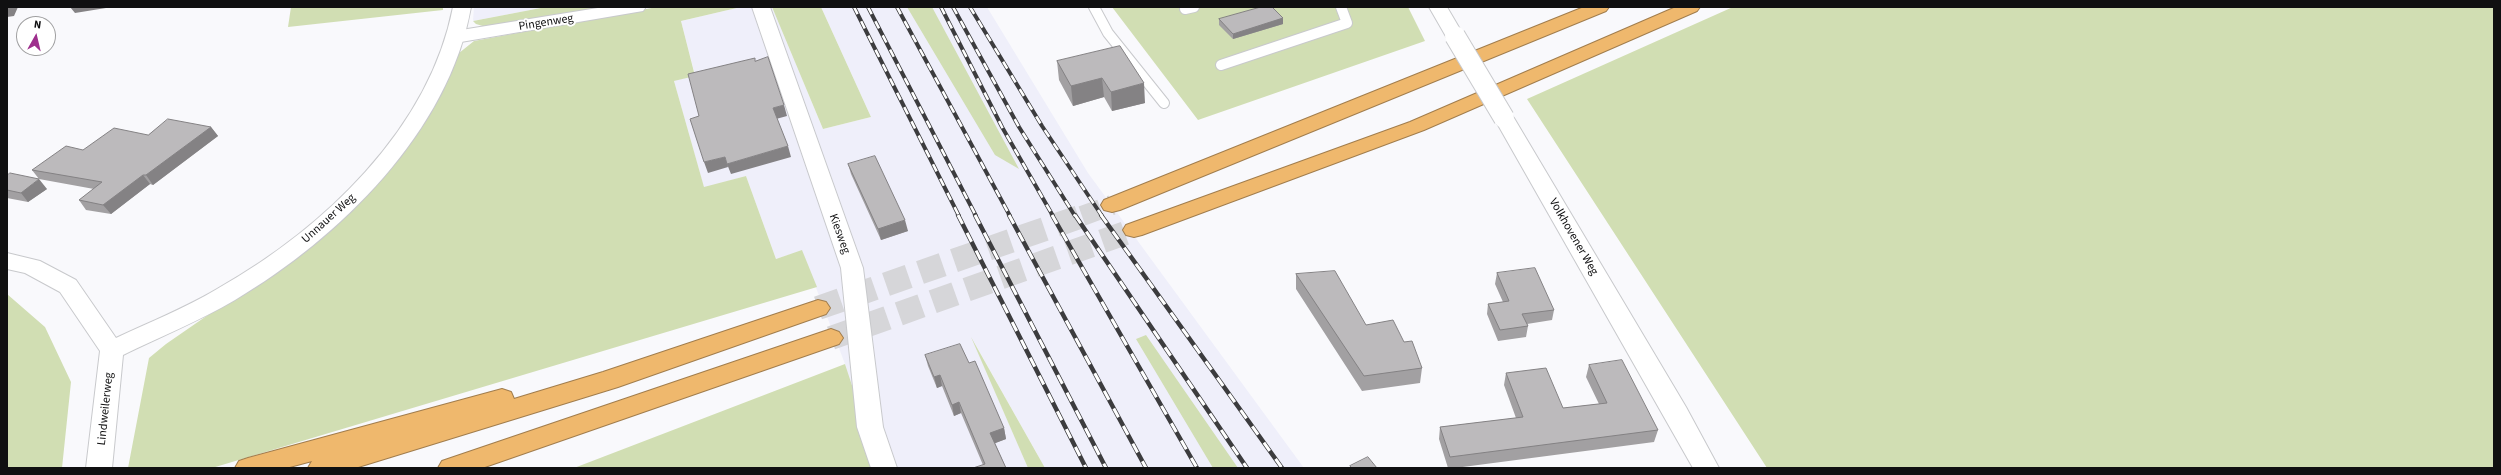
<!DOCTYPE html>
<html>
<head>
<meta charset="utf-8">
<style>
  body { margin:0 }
  #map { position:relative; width:2501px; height:475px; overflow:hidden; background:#f9f9fc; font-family:"Source Sans 3",sans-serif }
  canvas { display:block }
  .frame { position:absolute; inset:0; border:8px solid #101011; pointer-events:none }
  .north { position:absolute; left:16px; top:16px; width:40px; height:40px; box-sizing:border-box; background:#fff; border:1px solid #9f9fa0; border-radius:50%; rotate:8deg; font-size:11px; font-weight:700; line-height:16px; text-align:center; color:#101011 }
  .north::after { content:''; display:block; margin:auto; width:14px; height:18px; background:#9e2f8d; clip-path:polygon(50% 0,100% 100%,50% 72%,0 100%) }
</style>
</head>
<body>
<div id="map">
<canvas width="2501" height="475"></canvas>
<div class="frame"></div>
<div class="north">N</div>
</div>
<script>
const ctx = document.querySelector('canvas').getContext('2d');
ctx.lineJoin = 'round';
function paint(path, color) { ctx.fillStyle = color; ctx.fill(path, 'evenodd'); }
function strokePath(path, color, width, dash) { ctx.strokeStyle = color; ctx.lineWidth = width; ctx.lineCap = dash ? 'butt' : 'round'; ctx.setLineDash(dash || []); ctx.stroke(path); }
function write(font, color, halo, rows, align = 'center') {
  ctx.font = font + ' "Source Sans 3",sans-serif'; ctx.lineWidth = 4; ctx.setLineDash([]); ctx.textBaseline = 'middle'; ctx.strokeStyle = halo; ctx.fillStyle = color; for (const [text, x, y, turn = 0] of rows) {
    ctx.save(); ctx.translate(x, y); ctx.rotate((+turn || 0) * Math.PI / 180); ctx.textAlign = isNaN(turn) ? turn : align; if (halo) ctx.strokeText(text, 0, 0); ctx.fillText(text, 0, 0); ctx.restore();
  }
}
const built = new Path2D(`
  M474 7H546L473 21Z
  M741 7H772L823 129 871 117 821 7H987L1088 173 1304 468H1045L974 342 1028 468H891L864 424 845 364 802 251 776 259 746 176 704 188 674 81 695 75 681 21Z`);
const green = new Path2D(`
  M291 7H443V10L288 27Z
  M546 7H620L486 27 476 24 473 21Z
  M657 7H741L681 21 695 76 674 81 704 187 746 176 776 259 802 250 817 287 212 468H128L149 358 166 344 318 239 363 200 401 155 423 122 459 53 474 41Z
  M772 7H821L871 117 823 129Z
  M907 7H932L1019 169 995 155Z
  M1112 7H1408L1425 41 1198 120Z
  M1733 7H2494V468H1767L1527 99Z
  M7 294 45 327 71 382 62 468H7Z
  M1146 335 1238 468H1213L1136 339Z
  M971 337 1045 468H1028Z
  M845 364 879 468H574Z`);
const motorwayTunnelFar1 = new Path2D(`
  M1082 216 1112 205`);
const motorwayTunnel = new Path2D(`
  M818 308 1085 215
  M831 338 1134 230`);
const service = new Path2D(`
  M1094 7 1108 33 1164 103
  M1185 9 1194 7
  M1221 65 1347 23 1341 7`);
const minor = new Path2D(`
  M604 7H646L643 11 637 12 455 43 448 41 446 37 448 33 455 31Z
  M752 7H770L863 268 883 427 897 468H871L857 427 841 268Z`);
const tertiary = new Path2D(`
  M453 7H471C449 132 339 238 235 300 199 321 160 337 123 355L112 468H86L100 351 60 292 25 273 7 269V253L40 261 76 280 116 338C150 322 185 308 217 289 322 230 429 130 453 7Z
  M1429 7H1447L1464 36 1462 40H1448Z
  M1504 112 1511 114 1514 118 1686 407 1719 468H1693L1494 118 1497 114Z`);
const motorway = new Path2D(`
  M1584 7H1609L1606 11 1120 210 1112 212 1104 210 1101 205 1104 200Z
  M1676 7H1700L1697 11 1424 130 1142 235 1134 237 1126 235 1123 230 1126 225 1410 122Z
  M818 300 826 302 830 308 826 314 618 387 355 468H308L312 461 286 468H235L239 461 248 458 502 389 511 392 514 399 603 372Z
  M831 329 839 332 843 338 839 344 482 468H438L442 461Z`);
const railFar1 = new Path2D(`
  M854 7 959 216
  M868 7 976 216
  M897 7 1010 216
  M941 7 1002 127 1053 216
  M953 7 1019 127 1075 216
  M970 7 1042 126 1102 216`);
const rail = new Path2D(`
  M958 215 1086 468
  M975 215 1106 468
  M1009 215 1146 468
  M1052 215 1197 468
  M1075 215 1247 468
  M1101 215 1282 468`);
const tertiaryBridge = new Path2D(`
  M1455 36 1504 118`);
const wall = new Path2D(`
  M1283 18V24L1233 39 1219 25V19Z
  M1120 46 1145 103 1112 111 1104 97 1073 106 1059 80 1057 61Z
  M211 127 218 136 153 185 150 184 111 214 86 210 79 200 94 189 39 179 32 170 83 150 148 135Z
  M848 164 908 231 881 240 851 174Z
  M7 176 47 189 28 202 7 198Z
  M1497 273 1554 310 1552 320 1527 324 1528 326 1526 337 1498 341 1487 314 1488 304 1503 302 1495 284Z
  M1296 274 1366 325 1404 342 1422 368 1420 383 1362 391 1296 289Z
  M925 355 969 363 1004 428 1006 439 995 443 1006 468 983 465 961 413 954 416 942 386 937 388 928 366Z
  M1589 365 1658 430 1654 442 1455 468H1448L1439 439 1440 427 1516 418 1504 385 1506 373 1563 408 1599 404 1586 377Z`);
const shadedWall = new Path2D(`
  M7 7H18L14 16 7 17Z
  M70 7H107L106 8 75 13Z
  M1283 18V24L1233 39V34Z
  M1102 78 1104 97 1073 106 1071 86Z
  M1144 83 1145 103 1112 111 1111 92Z
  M784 105 787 116 776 119 773 108Z
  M211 127 218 136 153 185 146 175Z
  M788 146 791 157 731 174 727 164Z
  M725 157 728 167 708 173 704 162Z
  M143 175 150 184 111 214 103 205Z
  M39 179 47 189 28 202 21 193Z
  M905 220 908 231 881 240 878 229Z
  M940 375 942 386 937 388 934 377Z
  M959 402 961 413 954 416 952 405Z
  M1004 428 1006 439 993 444 990 433Z`);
const building = new Path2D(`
  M1261 7H1272L1283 18 1233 34 1219 19Z
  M1120 46 1144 83 1111 92 1102 78 1071 86 1057 61Z
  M768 57 784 105 773 108 788 146 727 164 725 157 704 162 690 119 699 116 688 74 755 58V61Z
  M168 119 211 127 146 175H143L103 205 79 200 102 182 32 170 66 146 83 150 114 128 148 135Z
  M875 156 905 220 878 229 848 164Z
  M10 173 39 179 21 193 7 190V176Z
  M1535 268 1554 310 1522 314 1528 326 1500 330 1488 304 1509 301 1497 273Z
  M1335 271 1366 325 1393 320 1404 342 1412 341 1422 368 1364 376 1296 274Z
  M960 344 969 363 975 361 1004 428 990 433 1006 468H973L985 464 959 402 952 405 940 375 934 377 925 355Z
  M1622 360 1658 430 1450 457 1440 427 1523 417 1506 373 1546 368 1563 408 1607 403 1589 365Z
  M1368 457 1377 468H1352L1350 466Z`);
const streetNames = [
  ["Pingenweg",546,23,-9],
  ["Unnauer Weg",329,219,-42],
  ["Kiesweg",839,234,70],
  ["Volkhovener Weg",1573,237,60],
  ["Lindweilerweg",106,409,-84]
];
paint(built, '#efeffa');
paint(green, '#d1deb3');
strokePath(motorwayTunnelFar1, '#d6d6d9', 20, [20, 10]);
strokePath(motorwayTunnel, '#d6d6d9', 24, [24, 12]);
strokePath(service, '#c8c9cc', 12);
strokePath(minor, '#c8c9cc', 2);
strokePath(tertiary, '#c8c9cc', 2);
strokePath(motorway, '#a17d4d', 2);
strokePath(service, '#fff', 10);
paint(minor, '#fff');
paint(tertiary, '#fff');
paint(motorway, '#efb86d');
strokePath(railFar1, '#3c3c3e', 4);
strokePath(rail, '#3c3c3e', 4.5);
strokePath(railFar1, '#fff', 2.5, [8]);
strokePath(rail, '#fff', 3, [10]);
strokePath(tertiaryBridge, '#c8c9cc', 22, []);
strokePath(tertiaryBridge, '#fff', 20);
paint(wall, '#a2a0a2');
paint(shadedWall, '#848284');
paint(building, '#bcbabc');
strokePath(building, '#848284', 1);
write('12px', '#101011', '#fff', streetNames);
</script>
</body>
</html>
